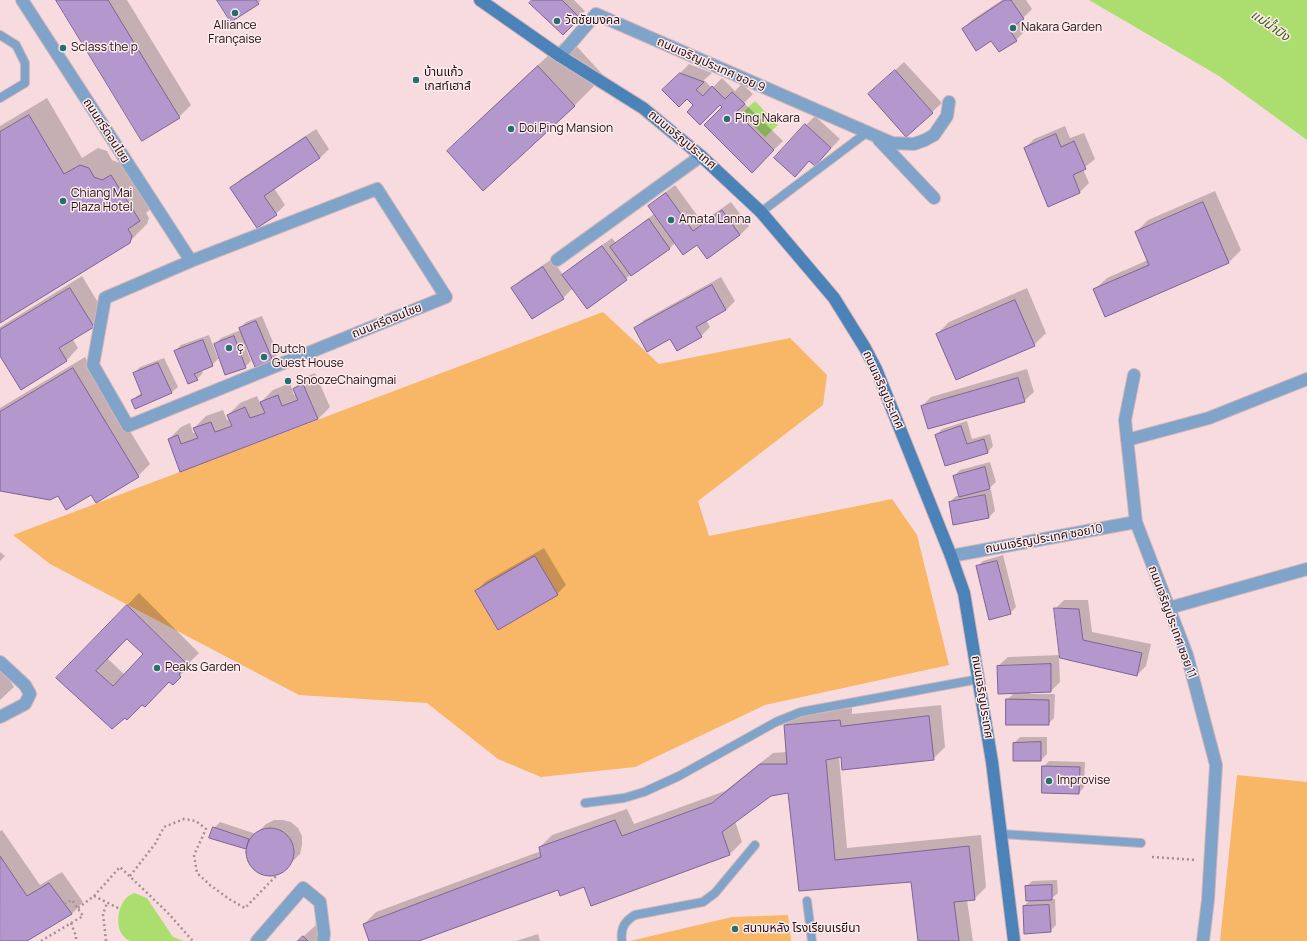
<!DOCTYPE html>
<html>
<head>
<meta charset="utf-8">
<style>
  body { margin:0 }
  canvas { display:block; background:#f8dbde }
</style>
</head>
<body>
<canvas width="1307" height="941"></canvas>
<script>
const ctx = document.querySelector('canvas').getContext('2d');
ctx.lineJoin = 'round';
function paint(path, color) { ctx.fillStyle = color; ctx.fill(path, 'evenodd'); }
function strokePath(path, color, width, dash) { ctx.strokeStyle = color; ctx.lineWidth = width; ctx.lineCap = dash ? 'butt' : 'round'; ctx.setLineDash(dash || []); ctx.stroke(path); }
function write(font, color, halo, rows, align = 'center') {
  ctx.font = font + ' Manrope,"Noto Sans Thai",sans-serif'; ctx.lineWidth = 3; ctx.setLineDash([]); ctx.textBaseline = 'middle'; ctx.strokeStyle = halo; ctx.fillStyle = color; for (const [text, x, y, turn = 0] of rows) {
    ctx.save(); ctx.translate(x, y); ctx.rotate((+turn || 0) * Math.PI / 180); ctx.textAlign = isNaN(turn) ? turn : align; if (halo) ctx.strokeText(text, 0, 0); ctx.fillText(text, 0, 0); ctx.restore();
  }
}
const green = new Path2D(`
  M603 312 659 364 790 338 827 375 823 405 698 501 709 536 892 499 917 535 949 665 765 705 635 767 541 777 498 759 427 703 299 695 50 564 13 535Z
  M1237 775 1307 782V941H1220Z
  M788 915 791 941H630L732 917Z`);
const water = new Path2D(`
  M1089 0H1307V140L1219 76Z
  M755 101 778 125 765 137 741 114Z
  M134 893 147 898 173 937 184 941H130C114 934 116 909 126 898 128 896 132 894 134 893Z`);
const shadow = new Path2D(`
  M57 0H127L191 105 179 117Z
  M218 0H261L258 3Z
  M533 0H574L585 11 563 34Z
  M1002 0H1026L1032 9 1019 22 1025 31 1016 40 992 39 963 29 972 20Z
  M568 37 604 76 574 106 448 151 478 121Z
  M904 62 942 103 906 136 869 94Z
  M689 64 712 73 704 80 712 88 722 78 735 91 742 84 753 94 744 103 783 141 752 171 724 107 720 104 695 105 687 98 664 90Z
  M47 98 82 158 98 148 107 151 112 160 120 163 128 158 157 203 146 213 149 218 147 224 129 242 0 322V126Z
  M815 116 840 139 824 156 810 160 795 175 806 125Z
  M1065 126 1070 138 1084 133 1095 159 1083 169 1089 183 1080 192 1049 205 1025 148 1034 139Z
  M316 129 329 149 320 158 274 188 285 205 276 214 232 188 241 179Z
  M675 185 702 222 731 202 749 226 740 235 697 243H675L670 248 631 274 626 279 573 288 563 298 513 288 522 279 552 259 563 275 573 266 612 238 616 243 654 214 649 206 658 198Z
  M1215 191 1241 250 1229 262 1106 316 1094 290 1107 278 1148 260 1136 232 1148 220Z
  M82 276 105 314 93 326 72 338 78 348 67 360 21 388 0 354V327Z
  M721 277 735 301 726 310 706 320 710 327 701 336 671 337 635 329 644 320Z
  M1027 288 1046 333 1034 345 937 334 949 322Z
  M262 316 278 354 272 360 247 344 245 345 251 361 245 367 215 344 221 338 241 330 240 328 246 322Z
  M209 335 218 358H219L212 365 201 370 203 373 197 379 175 351 181 345Z
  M85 357 150 464 138 476 91 494 58 495 0 490V408Z
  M164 358 178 387 172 392 136 408 132 401 138 395 142 393 134 373 140 367Z
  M1027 369 1034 392 1024 401 922 406 931 397Z
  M315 373 330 407 318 419 181 470 169 439 181 427 190 423 193 433 196 432 194 428 206 416 223 410 227 420 230 419 228 415 240 403 257 396 260 403 273 390 290 383 294 395 296 394 294 389 306 377Z
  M967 421 972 439 990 434 993 446 988 452 936 435 942 429Z
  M990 462 996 482 987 490H991L995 511 989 517 950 502 956 496H959L954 476 960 470Z
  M544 548 566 585 557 594 476 591 485 582Z
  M0 552 5 556 0 561Z
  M1003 555 1016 607 1010 613 977 567 983 561Z
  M139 593 199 653 190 662 192 664 172 683 169 681 145 706 57 678ZM127 638 145 654 125 675 108 659Z
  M1064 600H1088L1092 632 1151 644 1146 666 1137 675 1059 657 1060 682 1051 691 1030 692V694H1055L1054 718 1048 724 1007 700 1014 693 998 666 1008 657 1060 655 1055 609Z
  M0 663 14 687 0 700Z
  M941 705 945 747 933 759 839 757 847 848 981 835 986 887 974 899 967 900 973 941H919L912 881 800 890 789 792 770 795 735 821 742 842 730 854 585 885 558 889 416 941H370L364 924 376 912 541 851 540 847 552 835 627 809 634 824 725 791 773 753 787 752 785 725 797 713 852 708V714Z
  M1020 737H1047V754L1041 760 1014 743Z
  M1049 761 1085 762 1084 787 1079 793 1043 767Z
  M274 820H283L291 822 298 828 302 836V845L300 854 284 870 277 874 270 875 257 872 252 868 246 855 247 848 214 828 220 822 256 834 266 824Z
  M2 830 40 885 62 872 83 902 72 914 25 941H0V831Z
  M1057 880 1058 893 1051 899H1055L1056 925 1050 931 1024 906 1030 900 1026 887 1032 881Z
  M316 925 331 941H300L304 936Z
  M538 934 540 941H516Z`);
const building = new Path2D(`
  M56 0H108L180 118 142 141Z
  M217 0H256L259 4 231 22Z
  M532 0H562L580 18 563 35 529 3Z
  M1005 0H1011L1024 19 1009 29 1017 41 999 52 991 41 976 51 962 29Z
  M538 66 575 106 483 191 447 151Z
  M895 70 933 113 906 137 868 94Z
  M680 73 704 82 696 90 703 96 712 86 725 99 732 92 745 104 736 112 774 150 752 173 704 125 722 107 720 105 700 125 687 112 693 105 687 99 679 107 662 90Z
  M29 115 64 174 80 165 89 168 94 177 102 180 111 175 140 221 128 229 132 236 130 243 0 323V132Z
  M805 124 831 148 815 166 809 161 795 177 774 158Z
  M1056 134 1061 147 1074 141 1086 169 1073 175 1080 193 1048 207 1024 148Z
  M306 137 320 158 264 196 277 215 257 228 230 188Z
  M666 193 693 231 722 210 740 235 707 259 697 245 683 255 648 206Z
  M1203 202 1229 263 1105 317 1093 289 1149 265 1135 232Z
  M649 219 670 249 631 276 610 247Z
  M602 246 627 280 587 309 562 275Z
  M543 267 564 299 532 319 511 288Z
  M712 285 726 310 696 327 702 337 677 351 670 339 647 352 634 328Z
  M70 288 94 327 59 348 67 361 21 390 0 356V330Z
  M1015 300 1035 346 956 380 936 334Z
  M256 321 273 361 255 367 239 328Z
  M234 336 246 368 225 375 214 344Z
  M203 340 213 366 194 374 198 380 188 384 174 351Z
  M158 363 172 393 135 409 131 400 142 395 133 373Z
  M73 368 139 477 96 503 91 495 66 510 58 496 50 500 0 491V412Z
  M1018 378 1025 402 928 429 921 406Z
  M303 384 318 419 180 472 168 439 178 435 181 444 198 438 193 428 211 422 215 432 232 426 227 415 245 407 250 418 265 413 260 402 278 395 282 406 298 400 293 389Z
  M961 426 967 444 984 439 988 453 945 466 935 435Z
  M985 467 990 489 959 497 953 476Z
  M985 495 989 518 953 525 949 502Z
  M535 556 558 595 498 630 475 591Z
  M997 561 1011 614 989 620 976 566Z
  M127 605 188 665 179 674 181 677 173 685 169 682 145 707 142 705 127 720 125 718 112 729 56 678ZM127 639 143 654 113 686 96 671Z
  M1054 608 1079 609 1083 640 1142 653 1137 676 1060 658Z
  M1051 664V692L998 694 997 666Z
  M1006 699 1049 700V725H1006Z
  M929 716 934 760 842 770 841 757 826 760 835 860 969 846 975 900 954 902 959 941H918L911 882 799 891 788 793 771 796 722 832 730 855 591 906 584 887 560 896 558 890 419 941H369L363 924 541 857 539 847 615 820 622 836 712 803 760 764H787L784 725 840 720 841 726Z
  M1041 742V761H1013V743Z
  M1042 766 1080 767 1079 794 1042 793Z
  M213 827 249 839 246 849 209 838Z
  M246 852a24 24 0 1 1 48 0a24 24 0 1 1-48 0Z
  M0 856 27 896 49 883 72 914 27 941H0Z
  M1052 885V900L1026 901 1025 886Z
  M1049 905 1051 932 1024 934 1023 906Z
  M303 936 308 941H298Z`);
const path = new Path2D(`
  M1152 857 1197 860
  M130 876 155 844 164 827 184 819 196 821 206 829 194 855 197 873 210 885 229 899 245 908 277 875
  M94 896 120 867 167 912 193 941
  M78 908 94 896 120 909
  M71 923 76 936V941
  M41 941 83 916 72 900 64 904
  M106 941 103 914 107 903`);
const lane = new Path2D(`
  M0 35 16 45 25 63V83L0 98
  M761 212 866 133
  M585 803 624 798 644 792 679 776 776 722 801 712 979 679
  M1002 834 1141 843
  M807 901 812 941
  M622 941C620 928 625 921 635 915L703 902 715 893 755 845`);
const street = new Path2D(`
  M22 0 191 261
  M560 56 596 14 892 143 914 144 925 140 934 135 947 116 949 102
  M879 140 934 198
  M377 189 446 297 128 426 93 365 105 298 191 261Z
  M557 260 701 156
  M1134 375 1125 420 1136 522 1187 655 1216 765 1208 900 1203 941
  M1127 440 1209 418 1307 379
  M951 556 1136 522
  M1169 608 1307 569
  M0 662 25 685 30 694 25 704 0 717
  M257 941 303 888 320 902 324 934 323 941`);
const secondary = new Path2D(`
  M480 0 560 56 643 108 701 156 761 212 834 298 865 348 876 369 951 556 964 593 992 762 1014 941`);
const markers = [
  [235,13,4,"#26706b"],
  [557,21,4,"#26706b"],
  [1013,28,4,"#26706b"],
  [63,48,4,"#26706b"],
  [416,80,4,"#26706b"],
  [727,119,4,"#26706b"],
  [511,129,4,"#26706b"],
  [63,201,4,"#26706b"],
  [671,220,4,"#26706b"],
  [229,348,4,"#26706b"],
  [264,357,4,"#26706b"],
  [288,381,4,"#26706b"],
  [157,668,4,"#26706b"],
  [1049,781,4,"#26706b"],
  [735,929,4,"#26706b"]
];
const poiNames = [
  ["วัดชัยมงคล",565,21],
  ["Alliance",235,26,"center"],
  ["Française",235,40,"center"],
  ["Nakara Garden",1021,28],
  ["Sclass the p",71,48],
  ["บ้านแก้ว",424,73],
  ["เกสท์เฮาส์",424,87],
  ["Ping Nakara",735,119],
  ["Doi Ping Mansion",519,129],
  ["Chiang Mai",71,194],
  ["Plaza Hotel",71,208],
  ["Amata Lanna",679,220],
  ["ç",237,348],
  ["Dutch",272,350],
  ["Guest House",272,364],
  ["SnoozeChaingmai",296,381],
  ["Peaks Garden",165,668],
  ["Improvise",1057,781],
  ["สนามหลัง โรงเรียนเรยีนา",743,929]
];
const streetNames = [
  ["ถนนเจริญประเทศ ซอย 9",711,65,24],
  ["ถนนศรีดอนไชย",106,131,57],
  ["ถนนเจริญประเทศ",682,140,40],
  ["ถนนศรีดอนไชย",387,321,-22],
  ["ถนนเจริญประเทศ",883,390,66],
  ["ถนนเจริญประเทศ ซอย10",1044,539,-10],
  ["ถนนเจริญประเทศ ซอย 11",1172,622,70],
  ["ถนนเจริญประเทศ",982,697,81]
];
const waterNames = [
  ["แม่น้ำปิง",1270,26,35]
];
paint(green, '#f8b667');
paint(water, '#acde6f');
paint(shadow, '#0003');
paint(building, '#b497cc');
strokePath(building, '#7f6395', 1);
strokePath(lane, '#d2b6b9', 10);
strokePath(street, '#d2b6b9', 14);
strokePath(secondary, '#d2b6b9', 14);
strokePath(path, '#a98e91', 2.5, [2, 3]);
strokePath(lane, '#7fa3c9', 8);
strokePath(street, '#7fa3c9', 12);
strokePath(secondary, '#4b83b9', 12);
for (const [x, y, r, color] of markers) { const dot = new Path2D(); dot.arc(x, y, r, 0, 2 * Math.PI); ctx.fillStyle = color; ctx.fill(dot); strokePath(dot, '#fbecee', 1.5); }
write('12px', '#260d12', '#fbecee', poiNames, 'left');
write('12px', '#260d12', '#fbecee', streetNames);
write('italic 13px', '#405e10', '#fbecee', waterNames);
</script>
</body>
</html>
